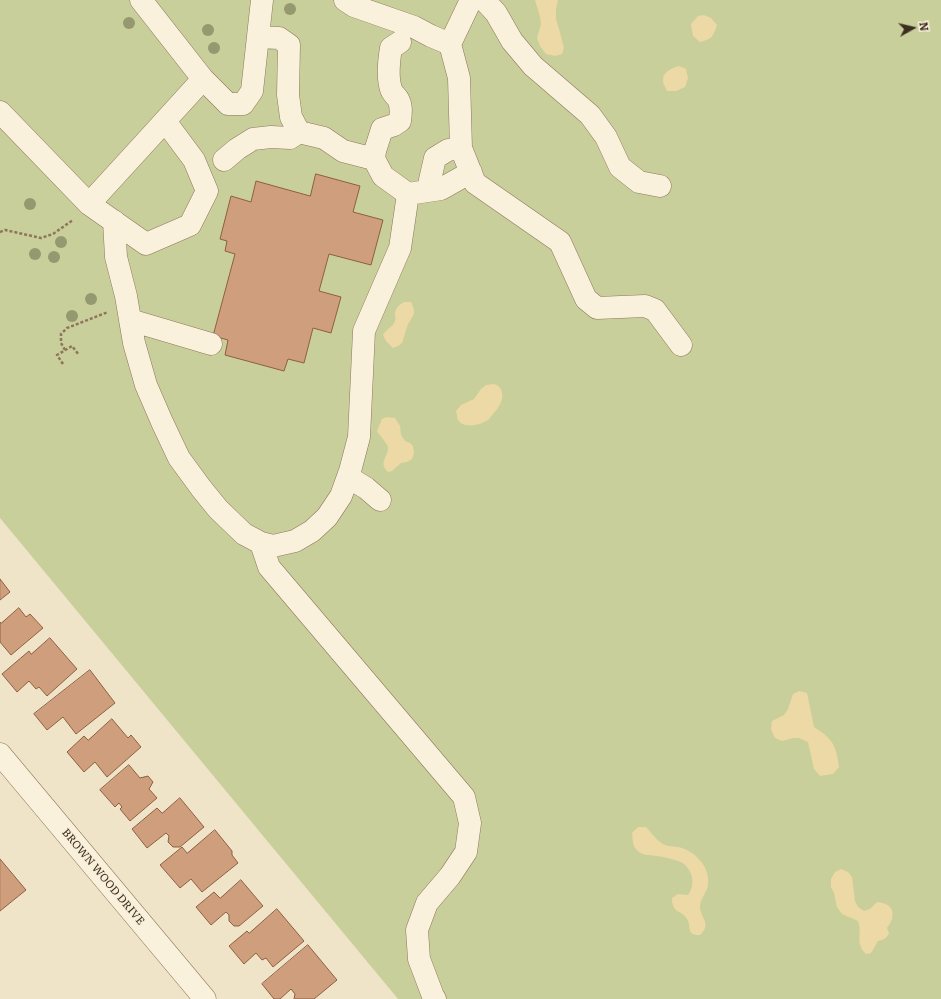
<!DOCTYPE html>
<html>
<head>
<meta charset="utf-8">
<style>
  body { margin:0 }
  #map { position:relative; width:941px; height:999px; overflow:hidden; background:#f0e4c8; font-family:Literata,serif }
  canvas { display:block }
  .north { position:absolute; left:893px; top:8px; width:40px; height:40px; -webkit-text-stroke:3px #f7eed8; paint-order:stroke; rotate:82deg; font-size:11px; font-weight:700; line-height:16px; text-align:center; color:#3d2e20 }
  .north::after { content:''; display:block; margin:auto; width:14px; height:18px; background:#3d2e20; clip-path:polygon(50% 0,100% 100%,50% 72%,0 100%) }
</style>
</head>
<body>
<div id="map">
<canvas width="941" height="999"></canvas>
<div class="north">N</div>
</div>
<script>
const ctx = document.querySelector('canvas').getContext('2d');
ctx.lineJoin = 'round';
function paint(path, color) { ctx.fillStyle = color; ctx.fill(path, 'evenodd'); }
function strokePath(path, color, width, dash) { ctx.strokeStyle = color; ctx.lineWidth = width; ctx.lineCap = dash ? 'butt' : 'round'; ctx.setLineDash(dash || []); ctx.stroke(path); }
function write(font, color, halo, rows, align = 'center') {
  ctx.font = font + ' Literata,serif'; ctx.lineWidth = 3; ctx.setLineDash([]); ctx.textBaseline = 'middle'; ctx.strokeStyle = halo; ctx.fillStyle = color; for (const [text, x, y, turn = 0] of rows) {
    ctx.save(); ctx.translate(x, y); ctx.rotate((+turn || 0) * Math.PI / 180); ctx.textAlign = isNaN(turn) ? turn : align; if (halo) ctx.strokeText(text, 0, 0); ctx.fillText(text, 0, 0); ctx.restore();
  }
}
const green = new Path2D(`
  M0 0H941V999H398L0 518Z`);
const sand = new Path2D(`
  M535 0H558L556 9V19L559 29 564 48 562 54 555 56 546 54 540 46 537 38 541 24 540 17Z
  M704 15 711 18 717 25C713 37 712 39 700 42L693 36 691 24 698 16Z
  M679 66 686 69 688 78 685 87 676 91H667C666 88 663 84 663 81 662 72 672 68 679 66Z
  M404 302H411C418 316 411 316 407 327 405 332 404 338 402 343L398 346 393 348 386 341 383 335C386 329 393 327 395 321 396 319 395 317 395 315 395 308 399 305 404 302Z
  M494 384C494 384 499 386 499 387 503 390 503 398 501 402 500 406 491 417 488 420 480 425 464 429 458 420 457 418 457 414 456 411L461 405 474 399 481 389 486 385Z
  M387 417 395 418 400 426 401 435 405 441 410 443 413 446 414 453 412 459 407 462 401 463 392 471 388 472C378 463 388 457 388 448 388 444 379 435 377 431L382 419Z
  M799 691 807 693 814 727C833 739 836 745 839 767L833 774 820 776 814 769 808 742 799 738H793L782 741 775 738 771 729 772 721 784 715 788 709 793 694Z
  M638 827H646C652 833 656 840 663 844 668 847 673 846 678 847 694 850 711 867 708 885 707 893 700 898 700 907 701 919 712 924 700 935 685 935 692 927 687 919 682 910 672 914 672 898L678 894 688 895C692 889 693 884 692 877 691 873 688 867 684 864 679 860 664 857 657 856 651 855 645 856 639 852 632 847 633 840 632 833Z
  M841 869 848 872 852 877 855 901 858 907 864 911 870 909 877 902C887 903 895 907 892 919 891 922 889 925 887 928L889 933C887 938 884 940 878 941L871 953 866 954C854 942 863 934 858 921L842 914 837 907 834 893 831 887V879L835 872Z`);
const building = new Path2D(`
  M316 174 360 186 353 212 383 220 371 265 329 254 319 291 341 297 331 333 313 328 304 363 288 359 284 371 225 355 228 340 213 336 235 254 225 251 227 241 220 239 231 196 251 202 256 181 310 196Z
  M0 579 10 592 0 600Z
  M19 608 26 617 30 614 43 628 11 655 0 642V622L1 623Z
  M50 638 77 669 47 696 39 687 36 689 29 681 17 692 2 674 29 651 31 654Z
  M90 670 115 703 76 734 63 717 47 730 34 714Z
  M112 719 128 738 131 735 141 747 107 777 95 762 84 772 67 752 84 736 88 740Z
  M129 765 140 778 148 776 153 782 149 789 157 798 130 821 120 809 122 807 119 803 115 807 100 790Z
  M180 798 204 827 180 847H173L168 842 169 836 166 833 147 848 132 829 157 808 162 813Z
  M215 830 232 851V855L238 863 202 892 191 879 180 888 160 865 182 847 187 853Z
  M0 859 26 890 0 911Z
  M241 880 263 906 239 926H234L229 921V915L226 912 211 925 196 907 214 892 220 898Z
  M277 909 304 941 273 967 266 958 262 960 256 953 244 964 229 946 247 931 249 933Z
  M308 945 337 980 314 999H294L295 994 291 989 280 999H274L262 984Z`);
const path = new Path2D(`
  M0 232 5 230 41 238 53 234 73 220
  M65 350 61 343V334L67 328 108 312
  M63 364 57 355 72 346 79 355`);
const minor = new Path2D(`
  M345 0 354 6 414 27 431 36 450 44
  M471 0 450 44 459 78 461 148 475 183 560 242 586 299 597 308 645 306 655 310 681 345
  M484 0 496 13 512 41 533 66 590 115 606 137 620 167 639 182 660 186
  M258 37 279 38 289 45 288 95 291 117 299 132 324 138 343 151 374 159
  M400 42 391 48C389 60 387 77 391 89 392 93 396 96 398 99 402 106 401 113 400 121L394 125 382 129 375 151 374 159 383 176 408 194
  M203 79 228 104H243L252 91 262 0
  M0 112 89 204 146 244 190 225 207 191 194 160 165 121
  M224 160 237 149 253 139 271 137 290 138 299 132
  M428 191 430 180 435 158 448 150 461 148
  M89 204 153 134 203 79 141 0
  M114 221 116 257 126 296 134 343 146 385 162 422 179 458 201 488 218 509 244 534 261 543 273 546 295 541 312 531 327 517 341 496 350 471 359 437 364 331 400 248 408 194 441 189 471 172
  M130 320 211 344
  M348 477 366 488 380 500
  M261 543 269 567 464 797 470 823 466 852 450 876 427 903 417 930 419 959 433 996 435 999
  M0 754 205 999`);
const trees = [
  [290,9],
  [129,23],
  [208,30],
  [214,48],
  [30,204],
  [61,242],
  [35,254],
  [54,257],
  [91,299],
  [72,316]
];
const streetNames = [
  ["BROWN WOOD DRIVE",103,877,50]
];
paint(green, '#c9cf9b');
paint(sand, '#ecd9a5');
paint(building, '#cf9f7d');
strokePath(building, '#8d5f41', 1);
strokePath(minor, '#8d765c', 23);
strokePath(path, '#8d765c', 2.5, [3, 2]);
strokePath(minor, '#faf1dc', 22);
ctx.fillStyle = '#96986f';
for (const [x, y] of trees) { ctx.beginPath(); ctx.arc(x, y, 6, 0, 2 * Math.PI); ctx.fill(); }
write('11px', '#3d2e20', '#f7eed8', streetNames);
</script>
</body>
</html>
